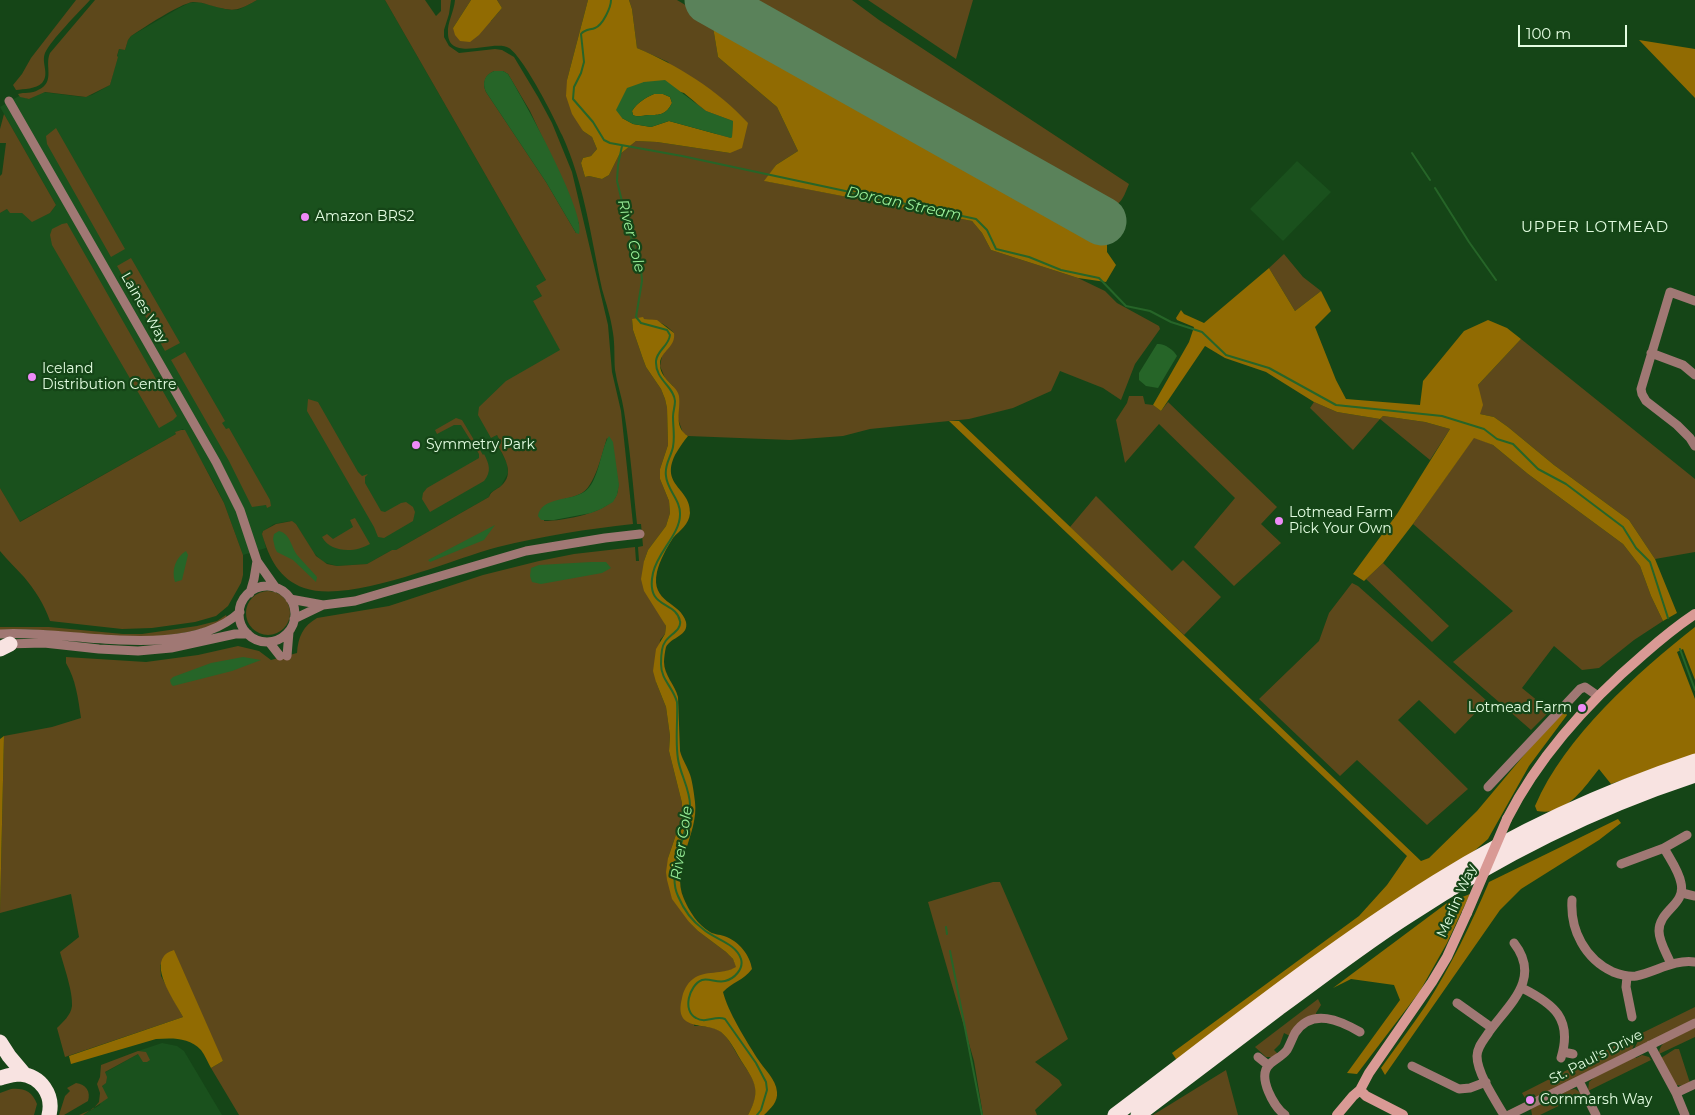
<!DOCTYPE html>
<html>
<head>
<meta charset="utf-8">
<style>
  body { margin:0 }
  #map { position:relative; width:1695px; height:1115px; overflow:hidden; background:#154517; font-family:Montserrat,sans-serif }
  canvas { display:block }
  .scale { position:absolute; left:1518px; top:25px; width:109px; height:22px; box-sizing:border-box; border:2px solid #e3fde1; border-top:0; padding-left:6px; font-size:15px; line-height:18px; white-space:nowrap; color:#e3fde1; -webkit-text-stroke:4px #154517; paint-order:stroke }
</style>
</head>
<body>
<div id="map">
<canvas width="1695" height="1115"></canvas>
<div class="scale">100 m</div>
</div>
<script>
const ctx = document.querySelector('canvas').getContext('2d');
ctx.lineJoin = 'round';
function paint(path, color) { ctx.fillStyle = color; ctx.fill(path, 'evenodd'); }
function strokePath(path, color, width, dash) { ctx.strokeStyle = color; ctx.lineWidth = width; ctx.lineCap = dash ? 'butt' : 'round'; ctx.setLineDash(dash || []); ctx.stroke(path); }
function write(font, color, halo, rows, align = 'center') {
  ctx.font = font + ' Montserrat,sans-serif'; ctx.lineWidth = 4.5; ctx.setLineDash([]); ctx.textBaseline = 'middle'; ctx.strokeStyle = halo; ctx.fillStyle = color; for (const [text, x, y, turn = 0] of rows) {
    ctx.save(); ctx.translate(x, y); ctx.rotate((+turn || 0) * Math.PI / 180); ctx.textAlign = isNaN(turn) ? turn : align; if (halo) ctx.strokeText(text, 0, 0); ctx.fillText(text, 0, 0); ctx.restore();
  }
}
const built = new Path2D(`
  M257 0H385L546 280 542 296 533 301 572 370 491 438 497 435 501 443 498 446 507 463 508 473 501 486 490 493 489 497 396 550H392L367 564 337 566 323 562 313 552 296 524 290 521 274 524 262 532 266 548 243 555 224 503 215 485 183 429 176 432V434L19 522 0 488V213L7 209 13 212 22 213 34 220 50 213 56 205 0 107 19 96 29 99 42 92 83 97 92 95 110 85 119 49 125 50 128 40 131 36 179 8 189 3 199 2 229 10H238Z
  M1297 161 1331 192 1283 241 1250 209Z
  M162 1043 177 1046 184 1051 222 1115H83L100 1105 104 1073 138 1054V1051Z`);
const green = new Path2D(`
  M76 0H90C79 12 51 40 45 53 41 63 50 74 42 83 36 89 24 89 16 90L13 85 22 74 31 58Z
  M95 0H257C234 13 233 11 209 5 204 3 199 2 193 2 179 4 145 27 131 36L128 40 125 50 119 49 117 56 118 57 110 85 86 97 45 92 29 99 20 97 18 94C24 92 32 94 38 90 56 82 44 66 50 53Z
  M385 0H425L436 16 441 11V0H451L449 14 444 30V37L449 46 459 53 495 49 502 50 514 57 538 97 552 123 572 172 608 325 612 372 621 411 633 524C587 529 543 536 498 547 449 560 351 604 304 588 279 579 269 558 262 534L263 531 276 524 292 521 296 524 316 556 327 564 337 566 367 564 392 550H396L489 497C491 491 496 490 501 486 515 474 505 458 498 446L501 443 497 435 491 438 478 415 479 407 506 381 560 350 533 301 542 296 536 286 546 280ZM494 71H503L508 74 530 111 561 177 579 224 576 233 546 182 486 92C482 83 485 75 494 71ZM607 438C615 447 613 456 615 467 617 476 620 485 617 494 610 513 562 521 544 521L546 505C557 500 569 499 580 494 595 488 602 453 607 438Z
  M455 0H471L453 28 491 21 502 8 497 0H588L567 80 583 131 592 137 597 149 591 156 583 158 581 163 585 177 589 176 602 179 609 175 619 155 636 141 657 142 730 153 668 62 637 48 632 9 629 0H677L712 21 718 57 777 107 798 151 776 165 765 181 972 221 982 233 991 250 1078 278 1105 291 1117 303 1159 326 1160 329 1135 364 1121 400 1103 388 1060 371 1051 391 1013 408 969 419 870 429 843 436 790 440 688 436 683 433 678 419 679 402 673 386 665 378 660 366 662 356 674 333C661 319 650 319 632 319L633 330 643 359 646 367 661 389 665 399 667 408 668 445 660 469V479L669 501 670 513 666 526 648 550 644 561 661 615 666 626 665 634 660 640 656 682 666 707 670 736 669 751 682 803V817L668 858 689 922 698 931 726 952 733 959 737 968 720 973H711L694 1026C702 1026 712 1026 720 1031 728 1037 733 1047 738 1056 753 1080 764 1087 748 1115H239L211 1068 223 1061 160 964 161 976 183 1017 65 1057 57 1028C63 1022 71 1015 72 1006 73 991 64 967 60 952L79 937 71 894 0 913 4 736 52 727 81 718C78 698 76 680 66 663V657L146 662 198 655 238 646 259 651 271 660 297 653C298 637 303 626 317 618L389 606 483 575 539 561 574 554 635 547 636 561H639L638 547 643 546 641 524H637C633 486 630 448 624 411 622 397 617 384 615 370 614 358 615 345 613 333 611 318 606 303 602 289 591 237 584 183 562 135 554 117 524 58 509 48 494 39 448 63 448 33 447 23 454 12 455 0Z
  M690 0H731L1109 216C1117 232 1109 236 1094 230Z
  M741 0H852L879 20 1129 184C1122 201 1121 206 1102 208Z
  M868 0H973L956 59Z
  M4 114 56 205 50 213 32 222 22 213H10L7 209 0 213V176L2 174 6 143H0V129Z
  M56 128 125 249 111 257 47 144 46 136Z
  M67 223 177 416 173 420 159 428 52 245 50 235 52 229 62 224Z
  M1284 254 1303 277 1321 291 1295 311 1269 268Z
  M131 258 180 343 165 351 117 266Z
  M1521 339 1695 479V552L1655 559 1629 520 1554 465 1508 427 1494 417 1480 414 1478 385Z
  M185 352 225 421 222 423 226 429 229 428 270 500 271 506 267 508 266 505 252 507 229 461 171 360Z
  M1129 396H1143L1145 404 1153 405 1161 411 1168 402 1277 507 1261 524 1281 543 1234 586 1194 547 1235 498 1159 424 1125 463 1116 420 1127 403Z
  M308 399 318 402 358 472 362 476 368 474 365 477V483L381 511 385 512 401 503 406 502 413 507 415 512 413 521 384 538 378 537 374 527 307 411Z
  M1314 402 1337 412 1380 419 1383 416 1425 422 1450 429 1430 460 1380 419 1353 450 1310 408Z
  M456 418 462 420 483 455 484 454C489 464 492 471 484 481L430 512 422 499 423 493 427 488 479 458V454L461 425H454L437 434 435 430Z
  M181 430H185L224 503 243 555V575L241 583 228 606 216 616 195 622 152 628 122 629 50 621C44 604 35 590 24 577 16 568 7 560 0 551V488L20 522 176 434 175 432Z
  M1474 437 1493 445 1528 474 1623 544 1640 566 1651 596 1663 621 1634 640 1599 668 1582 670 1554 646 1522 688 1550 711 1531 730 1453 662 1513 611 1413 524Z
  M1096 496 1172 571 1183 560 1221 597 1184 635 1070 527Z
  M355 518 370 544C355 553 331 553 322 537L327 534 333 539 353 527 350 520Z
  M1383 563 1449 626 1432 642 1366 579Z
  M1352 583 1358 586 1487 701 1455 734 1419 700 1398 720 1468 789 1427 825 1357 760 1340 776 1259 699 1319 641 1329 613Z
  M246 613a22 22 0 1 1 44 0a22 22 0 1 1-44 0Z
  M226 615 227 618C216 626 201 629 188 632 161 637 134 638 107 636 71 634 36 627 0 630V627H49L123 634H142L197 626 217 621Z
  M993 882H1000L1068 1039 1035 1062 1059 1080 1062 1085 1035 1110 1037 1115H983L974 1061 928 902Z
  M1318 999 1321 1005 1316 1013V1016C1304 1020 1294 1023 1290 1036L1284 1033 1280 1044 1274 1050 1278 1054 1272 1057H1266L1255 1047Z
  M1695 1007V1019L1636 1049 1635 1047 1642 1033Z
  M1695 1027V1037L1659 1054C1659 1038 1683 1033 1695 1027Z
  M1638 1034 1632 1050 1544 1094 1536 1097 1534 1094 1525 1098 1522 1093Z
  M1675 1049H1679L1690 1083 1683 1086 1676 1085 1661 1058Z
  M138 1051 146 1052 150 1060 147 1062H143L138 1054 105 1072 107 1077 106 1083 102 1086 108 1098 83 1115H79L93 1109 99 1102 100 1093 97 1084 100 1077 101 1065Z
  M1642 1055 1649 1057 1651 1060 1588 1091 1589 1082 1596 1076 1635 1057 1636 1058Z
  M1226 1070 1238 1115H1153Z
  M76 1083C86 1084 91 1092 88 1101L64 1115H59L65 1096 70 1091 67 1088Z
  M11 1089C24 1088 32 1091 37 1104L34 1115H0V1093Z
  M1575 1089 1581 1093V1095L1540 1115H1532L1531 1109 1569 1090Z`);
const forest = new Path2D(`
  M471 0H497L502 8 479 35 470 42 460 41 455 35 453 28Z
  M588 0H629L632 9 637 48C677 65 718 90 748 123L742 148 730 153 657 142 636 141 619 155 609 175 602 179 589 176 585 177 581 163 583 158 591 156 597 149 592 137 583 131 572 114 566 96 567 80ZM644 82 684 93 706 111 733 121 732 136 731 138 669 121 651 127 633 124 622 118Z
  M712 21 928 141 1107 244V252L1116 265 1106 282 1078 278 991 250 982 233 972 221 764 181 776 165 798 151 777 107 718 57Z
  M1639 40 1695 49V98Z
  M654 94H663L670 97 672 103C666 115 660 115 649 115 643 115 639 118 633 115L632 111C638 102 645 98 654 94Z
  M1269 268 1295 311 1321 291 1331 311 1315 327 1336 380 1346 399 1420 405 1423 381 1464 331 1488 320 1507 328 1521 339 1478 385 1483 405 1480 414 1494 417 1508 427 1554 465 1629 520 1655 559 1677 613 1663 621 1651 596 1640 566 1623 544 1528 474 1493 445 1474 438 1413 524 1383 563 1364 581 1353 574 1397 514 1450 429 1425 422 1383 416 1380 419 1337 412 1314 402 1266 372 1225 358 1205 346 1161 411 1153 405 1189 342 1194 327 1177 320 1176 318 1181 310 1184 314 1204 323Z
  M643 317 644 319 657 320 674 333C676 347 661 351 660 363 659 379 676 384 679 396 681 411 673 427 688 436 683 442 679 448 675 455 660 486 691 488 690 513 689 525 680 530 673 538 667 547 659 562 657 572 650 603 681 602 686 622 689 636 671 637 666 647 665 651 664 658 664 662 664 675 675 685 678 697L680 751C682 759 686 764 689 772 692 778 694 794 695 802 699 834 670 867 684 899 689 911 698 925 710 932 715 935 719 934 724 936 739 941 750 955 752 969 743 981 732 982 723 992 728 1012 746 1040 757 1058 764 1069 776 1079 777 1092 778 1102 771 1108 764 1115H748C763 1088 753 1080 739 1057 734 1048 729 1039 721 1032 706 1021 673 1033 682 998 683 992 687 983 693 979 704 970 723 975 736 967L733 959 726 952 698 931 689 922 672 899 667 880 666 872 668 858 682 817V803L669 751 670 736 666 707 656 682 653 671 656 649 665 634 666 626 644 591 641 579 644 561 648 550 666 526 670 513 669 501 660 479V469L668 445 667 408 665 399 661 389 646 367 643 359 633 330 632 319Z
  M949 421H959L1421 861 1429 858 1477 811 1535 742 1564 711 1567 715 1529 766 1488 839 1472 853 1178 1062 1172 1053 1359 916 1387 885 1407 856Z
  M1695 627V680L1683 649 1677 652 1695 699V754L1611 784 1599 769C1584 788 1565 817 1537 811L1535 806C1565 736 1637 673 1695 627Z
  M4 736 0 912V739Z
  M1618 819 1621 823 1599 840 1521 889 1500 910 1385 1075 1381 1068C1396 1047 1412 1026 1426 1005 1451 966 1471 924 1489 882Z
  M1470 894 1447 943 1420 991 1357 1074 1347 1073 1400 1000 1394 985 1351 979 1333 988 1447 903Z
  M174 950 223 1061 211 1068C208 1063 205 1055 201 1050 189 1037 172 1038 156 1039L71 1064 69 1056 183 1017C176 1003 152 971 164 956 166 953 171 951 174 950Z`);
const water = new Path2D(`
  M494 71H503L508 74C522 97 587 213 579 234L576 233 546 182 486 92C482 83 484 75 494 71Z
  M665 80 706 111 733 121 732 137 731 138 669 121 651 127 633 124 622 118 616 110 627 88 644 82ZM654 94H663L670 97 672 103C666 115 660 115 649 115 643 115 639 118 633 115L632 111C638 102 645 98 654 94Z
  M1157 344C1164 343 1174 350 1177 356L1158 388 1146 386 1139 380V373Z
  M609 436 613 442 619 485 617 495 613 502 601 509 591 513 554 520H541L538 516C541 497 570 501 584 492 599 483 600 450 609 436Z
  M495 525 484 540 430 562 428 560Z
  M279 531C291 534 291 548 298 556 304 563 311 570 317 577L316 582 293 560 277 552 275 548 273 539 274 534Z
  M186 551 188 555 182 580 175 582C171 570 176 557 186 551Z
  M591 562H606L611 568 602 573 541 584 532 582 530 576 531 568 539 565Z
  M243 657 261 660 232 671 173 686 171 684 170 680 173 677 211 663Z`);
const stream = new Path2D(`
  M611 0C611 7 603 25 595 28 590 30 585 29 581 34L584 62 581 73 574 87 573 99 593 122 604 140 610 143 682 156 976 219 987 230 996 249 1029 257 1061 270 1099 278 1126 306 1150 311 1171 322 1202 332 1226 355 1269 368 1336 405 1442 416 1484 429 1497 439 1513 444 1538 469 1566 484 1623 527 1636 548 1650 562 1668 618
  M622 146 618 165 617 181 630 234 641 269 642 281 636 317 641 323 667 330 670 335C669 346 657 350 656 361 655 380 674 386 675 401 675 407 673 411 673 417 673 427 675 437 673 447 671 457 664 465 666 476 667 490 681 500 680 515 680 534 657 553 653 573 645 610 676 600 680 621 682 630 669 635 665 642 661 647 661 657 661 664 661 680 673 687 677 702 678 721 675 740 678 759 680 774 691 791 690 807 688 834 666 870 678 896 683 908 692 921 703 929 714 939 736 943 741 959 744 969 734 979 725 981 717 983 709 978 702 980 689 985 682 1011 696 1018 706 1024 715 1015 725 1019L756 1063 766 1082 767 1090 761 1110 757 1115
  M1412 153 1430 180
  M1435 188 1469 242 1496 280
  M1680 649 1695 690
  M946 927 947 934
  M950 951 982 1115`);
const runway = new Path2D(`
  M709 0 1102 221`);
const street = new Path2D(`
  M9 101 216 462 240 510 257 561 276 588
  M1695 301 1670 292 1641 389 1642 394 1646 401 1677 425 1690 438 1695 446
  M1651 353 1683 365 1695 375
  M239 614a28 28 0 1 1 56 0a28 28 0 1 1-56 0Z
  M250 593 254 579 257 561
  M290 599 323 605 355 601 526 551 605 538 640 534
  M294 619 323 605
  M0 634C69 629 185 663 240 612
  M269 642 280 656
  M5 644 44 643 99 649 138 651 171 648 235 634H248
  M287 656 289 632
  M1488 787 1580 689 1585 687 1598 696
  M1664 848 1687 835
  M1621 864 1664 848C1670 859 1679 871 1681 883 1686 905 1659 910 1659 931 1659 942 1667 954 1671 964
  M1682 893 1695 896
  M1572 900C1570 930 1585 959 1613 972 1621 975 1628 977 1636 976 1656 972 1674 959 1695 962
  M1627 977 1626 987 1632 1017
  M1522 988C1554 1004 1573 1019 1561 1058
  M1457 1003 1492 1028
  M1650 1045 1676 1093 1685 1115
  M1563 1052 1573 1054
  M1258 1057 1268 1065
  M1412 1066 1459 1089 1470 1088 1486 1082
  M1579 1081 1596 1115
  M1676 1093 1695 1084
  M1285 1115C1274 1107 1257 1077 1269 1065 1274 1059 1282 1057 1287 1050 1290 1045 1292 1039 1295 1033 1312 1007 1341 1021 1360 1032
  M1504 1115C1495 1100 1477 1073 1477 1056 1477 1047 1484 1040 1489 1032 1509 1004 1542 979 1514 943
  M1509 1115 1695 1023`);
const secondary = new Path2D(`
  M1507 819C1540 754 1589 701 1644 654 1660 640 1677 626 1695 614
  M1360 1090 1366 1096 1403 1115
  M1337 1115 1353 1096 1360 1090 1369 1073 1432 982 1447 957 1467 913`);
const highway = new Path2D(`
  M0 649 10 644
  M0 1042 9 1056 25 1075
  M0 1078C7 1076 13 1074 20 1074 41 1076 54 1095 49 1115
  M1115 1115C1220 1036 1324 952 1436 882 1516 832 1605 791 1695 761
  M1138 1115C1185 1079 1232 1044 1279 1008 1322 977 1364 944 1408 916 1497 857 1594 808 1695 775`);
const secondaryBridge = new Path2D(`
  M1467 913 1507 819`);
const markers = [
  [305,217,5,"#ee8bf7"],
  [32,377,5,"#ee8bf7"],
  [416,445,5,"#ee8bf7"],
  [1279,521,5,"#ee8bf7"],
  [1582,708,5,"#ee8bf7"],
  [1530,1100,5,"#ee8bf7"]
];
const poiNames = [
  ["Amazon BRS2",315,217],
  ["Iceland",42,369],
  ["Distribution Centre",42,385],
  ["Symmetry Park",426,445],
  ["Lotmead Farm",1289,513],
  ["Pick Your Own",1289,529],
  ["Lotmead Farm",1572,708,"right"],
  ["Cornmarsh Way",1540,1100]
];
const streetNames = [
  ["Laines Way",144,308,60],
  ["Merlin Way",1457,901,-66],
  ["St. Paul's Drive",1596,1057,-27]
];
const waterNames = [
  ["Dorcan Stream",904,204,12],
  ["River Cole",631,236,76],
  ["River Cole",682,843,-81]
];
const neighbourhoodNames = [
  ["UPPER LOTMEAD",1595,228]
];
paint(built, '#1a511d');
paint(green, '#5d481b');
paint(forest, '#916b02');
paint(water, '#266528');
strokePath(stream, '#266528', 2);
strokePath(runway, '#5a825a', 49);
strokePath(street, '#a07874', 9);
strokePath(secondary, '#d99a95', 10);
strokePath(highway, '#f8e3e1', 15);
strokePath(secondaryBridge, '#d99a95', 10);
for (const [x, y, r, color] of markers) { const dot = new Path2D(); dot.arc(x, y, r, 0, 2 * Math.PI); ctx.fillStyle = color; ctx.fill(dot); strokePath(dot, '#154517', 2); }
write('14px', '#e3fde1', '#154517', poiNames, 'left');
write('14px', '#e3fde1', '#154517', streetNames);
write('italic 15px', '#99ee98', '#154517', waterNames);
ctx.letterSpacing = '1px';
write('15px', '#e3fde1', '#154517', neighbourhoodNames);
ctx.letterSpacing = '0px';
</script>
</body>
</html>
